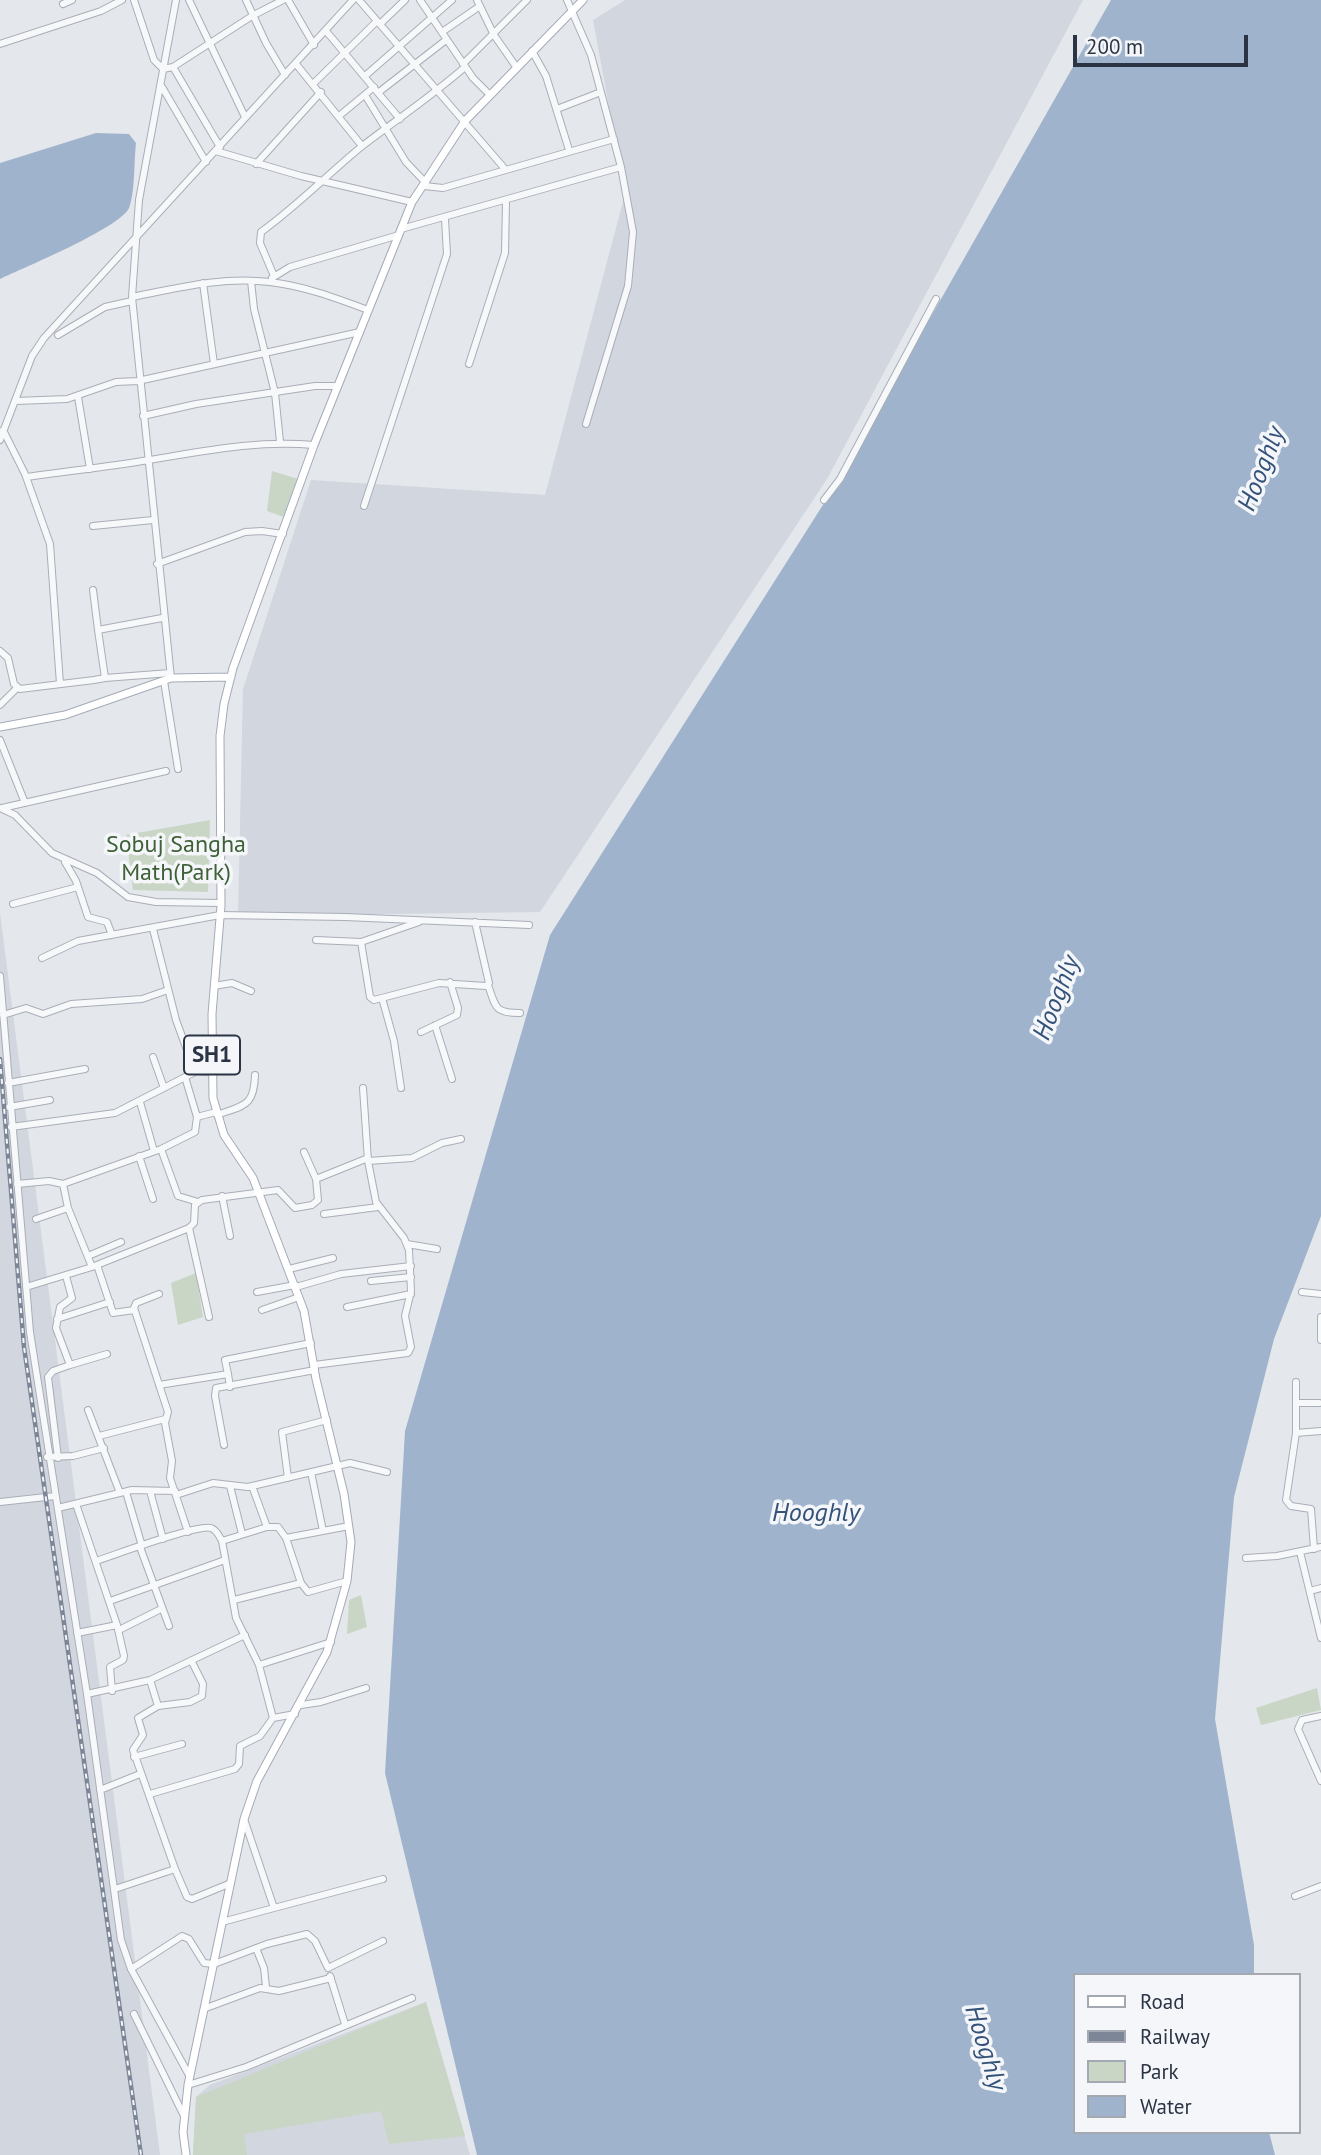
<!DOCTYPE html>
<html>
<head>
<meta charset="utf-8">
<style>
  body { margin:0 }
  #map { position:relative; width:1321px; height:2155px; overflow:hidden; background:#e4e7ec; font-family:"PT Sans",sans-serif }
  canvas { display:block }
  .legend { position:absolute; left:1073px; top:1973px; width:228px; height:161px; box-sizing:border-box; background:#f4f6f9; border:2px solid #a4a8b1; margin:0; padding:9px 12px; list-style:none; font-size:21px; color:#2b3445 }
  .legend li { display:flex; align-items:center; gap:14px; height:35px }
  .legend b { width:35px; border:2px solid #a4a8b1 }
  .scale { position:absolute; left:1073px; top:35px; width:175px; height:32px; box-sizing:border-box; border:4px solid #2b3445; border-top:0; padding-left:9px; font-size:21px; line-height:24px; white-space:nowrap; color:#2b3445; -webkit-text-stroke:5px #f4f6f9; paint-order:stroke }
</style>
</head>
<body>
<div id="map">
<canvas width="1321" height="2155"></canvas>
<ul class="legend">
<li><b style="height:9px;background:#fff"></b>Road</li>
<li><b style="height:9px;background:#7d8696"></b>Railway</li>
<li><b style="height:19px;background:#c9d6c5"></b>Park</li>
<li><b style="height:19px;background:#9fb4cc"></b>Water</li>
</ul>
<div class="scale">200 m</div>
</div>
<script>
const ctx = document.querySelector('canvas').getContext('2d');
ctx.lineJoin = 'round';
function paint(path, color) { ctx.fillStyle = color; ctx.fill(path, 'evenodd'); }
function strokePath(path, color, width, dash) { ctx.strokeStyle = color; ctx.lineWidth = width; ctx.lineCap = dash ? 'butt' : 'round'; ctx.setLineDash(dash || []); ctx.stroke(path); }
function write(font, color, halo, rows, align = 'center') {
  ctx.font = font + ' "PT Sans",sans-serif'; ctx.lineWidth = 7; ctx.setLineDash([]); ctx.textBaseline = 'middle'; ctx.strokeStyle = halo; ctx.fillStyle = color; for (const [text, x, y, turn = 0] of rows) {
    ctx.save(); ctx.translate(x, y); ctx.rotate((+turn || 0) * Math.PI / 180); ctx.textAlign = isNaN(turn) ? turn : align; if (halo) ctx.strokeText(text, 0, 0); ctx.fillText(text, 0, 0); ctx.restore();
  }
}
const built = new Path2D(`
  M625 0H1083L827 479 540 912 238 916 243 689 311 480 545 495 625 194 593 20Z
  M0 913 160 2155H0Z
  M426 2002 470 2155H193L196 2097 210 2085Z`);
const green = new Path2D(`
  M272 471 298 479 284 517 267 511Z
  M210 820 208 892 133 890 126 835Z
  M196 1273 203 1317 178 1325 171 1283Z
  M361 1595 367 1627 347 1634 349 1600Z
  M1317 1688 1321 1710 1261 1725 1256 1708Z
  M426 2002 465 2136 389 2144 381 2111 244 2134 247 2155H193L196 2097Z`);
const water = new Path2D(`
  M1111 0H1321V1216L1274 1339 1234 1497 1215 1719 1254 1945V1975H1074V2132H1269L1275 2155H477L385 1773 405 1431 550 935 833 489Z
  M96 133 129 134 136 143C134 160 135 194 129 208 120 228 23 268 0 279V163Z`);
const minor = new Path2D(`
  M134 0 154 60 163 69 173 67 252 16 283 0
  M189 0 245 117
  M246 0 266 43 285 75
  M288 0 314 45
  M359 0 505 169
  M420 0 473 78 489 94
  M477 0 494 35 517 68
  M567 0 591 55 621 167 633 232 628 286 586 424
  M63 4 72 0
  M380 24 405 0
  M326 31 400 119
  M442 32 480 6
  M0 44 101 11 122 0
  M532 51 546 76 569 150
  M296 64 362 146
  M463 64 527 0
  M173 67 220 147
  M365 76 452 0
  M313 84 377 21
  M162 87 206 162
  M379 92 446 40
  M365 95 406 162 426 183
  M557 109 601 92
  M339 116 374 87
  M216 151 301 176 412 202
  M256 164 321 92
  M424 186 443 188 614 139
  M401 229 621 167
  M274 276 260 243 261 232C297 206 327 175 361 147 396 120 432 96 465 67
  M272 278 290 267 399 235
  M251 281 254 309 275 393 280 442
  M203 283 214 364
  M132 297C177 288 224 276 270 282 304 286 336 298 368 310
  M58 335 105 307 132 301
  M469 364 505 253 506 201
  M78 397 90 469
  M16 401 67 399 116 382 138 381 360 332
  M143 416 196 404 315 386H338
  M3 430 25 474 50 544 60 684
  M0 440 32 356 44 338 353 0
  M26 477C67 471 108 467 149 460 205 451 256 440 314 445
  M824 500 840 479 936 299
  M364 506 447 254 445 219
  M93 526 153 520
  M157 564 245 532 262 531 283 534
  M93 590 98 630 162 618
  M0 651 8 658 14 684 20 689 94 680 105 678 98 630
  M105 678 170 673
  M171 678 132 297 139 200 176 0
  M164 681 178 769
  M0 705 17 688
  M0 740 25 803
  M0 808 15 815 52 853 97 873 128 897 156 902 221 903
  M2 808 166 771
  M65 862 76 881 88 917 107 922 112 935
  M13 904 78 887
  M316 940 361 942 419 922
  M361 942 370 997 374 1000 439 983 486 986 489 983 475 922
  M42 958 78 941 220 915 345 917 529 925
  M0 976 30 1332 87 1694 121 1940 131 1969 190 2077
  M488 985C496 1007 494 1013 520 1013
  M214 986 232 983 251 991
  M382 998 394 1041 401 1088
  M3 1015 26 1008 43 1014 71 1004 142 999 168 990
  M435 1025 452 1079
  M421 1032 457 1015 458 1008 450 982
  M153 1057 164 1088
  M194 1071 212 1072
  M8 1083 85 1069
  M140 1102 154 1151
  M9 1107 50 1100
  M217 1115C244 1105 254 1107 255 1075
  M197 1117 216 1112
  M11 1127 115 1113 193 1073 194 1069 176 1020 153 929
  M161 1149 178 1196 198 1202
  M304 1152 316 1179
  M139 1156 153 1199
  M368 1161 412 1158 442 1143 461 1139
  M17 1184 49 1181 63 1184
  M222 1196 230 1236
  M324 1214 378 1207
  M36 1219 68 1208
  M189 1228 209 1317
  M407 1244 437 1249
  M88 1256 121 1242
  M97 1265 113 1313 134 1310
  M92 1267 68 1208 63 1184 161 1149 195 1132 197 1117 185 1077
  M289 1269 333 1258
  M371 1281 411 1277
  M26 1287 92 1267 189 1228 194 1223 195 1205 202 1200 278 1190 295 1208 312 1205 318 1200 316 1179 368 1158
  M296 1287 341 1274 411 1266
  M257 1292 295 1285
  M1302 1292 1321 1294
  M159 1294 136 1303 134 1308 168 1412 165 1423 172 1461 170 1478 188 1532
  M347 1307 411 1294
  M262 1310 299 1297
  M1321 1317V1340
  M57 1319 110 1302
  M70 1365 107 1354
  M314 1365 408 1353 411 1347 405 1316 411 1291 409 1250 404 1238 376 1202 368 1161 363 1088
  M228 1374 225 1360 311 1343
  M1296 1382V1433L1286 1500 1291 1506 1311 1509 1314 1549
  M159 1385 228 1374 230 1387
  M1296 1403H1319
  M88 1410 120 1493
  M1296 1433 1321 1431
  M99 1436 165 1419
  M224 1445 215 1396 216 1388 315 1370
  M47 1457 73 1456 104 1448
  M58 1458 48 1377 53 1371 70 1365 56 1328 60 1307 72 1298 66 1276
  M311 1472 323 1531
  M288 1478 282 1432 327 1420
  M230 1486 242 1534
  M252 1486 267 1527
  M150 1491 163 1539
  M126 1492 142 1546
  M176 1495 213 1483 248 1487 350 1463 387 1472
  M0 1502 55 1496
  M76 1504 117 1625 124 1656 123 1660 110 1667 112 1691
  M58 1508 132 1490 175 1491
  M286 1538 349 1526
  M222 1541 267 1527H278L286 1538 301 1583 234 1600
  M140 1547 169 1626
  M1300 1552 1321 1638
  M1246 1558 1277 1556 1321 1547
  M96 1561C115 1555 197 1524 211 1528 217 1530 219 1536 222 1541L236 1618 259 1665 273 1718
  M301 1583 308 1592 347 1581
  M1310 1591 1321 1588
  M110 1601 225 1560
  M119 1630 161 1609
  M77 1633 117 1625
  M259 1665 331 1642
  M150 1680 158 1706 138 1718 143 1735 133 1750 175 1869 187 1897 192 1899 231 1883
  M87 1694 150 1680 245 1635
  M301 1705 321 1702 366 1688
  M158 1706 190 1702 202 1696 203 1684 192 1662
  M1321 1716 1302 1720 1298 1729 1321 1781
  M134 1757 182 1744
  M100 1790 140 1774
  M150 1794 235 1769 239 1764 240 1746 260 1736 273 1718 295 1714
  M244 1819 274 1908 383 1879
  M115 1889 175 1869
  M1295 1896 1321 1886
  M222 1922 274 1908
  M256 1948 264 1968 266 1987
  M131 1969 182 1936 189 1939 204 1963 214 1964 267 1944 307 1934 315 1941 328 1968 383 1941
  M330 1976 345 2024
  M206 2008 260 1988 279 1991 331 1978
  M134 2014 184 2116
  M188 2085 246 2067 412 1998`);
const major = new Path2D(`
  M0 727 65 715 171 678 231 677
  M186 2155 183 2132 188 2085 244 1819 257 1781 327 1652 347 1581 351 1542 344 1494 316 1379 304 1311 253 1178 224 1135 213 1098 212 1014 221 906 220 736 224 704 233 668 314 445 412 202 465 121 583 0`);
const rail = new Path2D(`
  M0 1059 24 1347 141 2155`);
const shields = [
  [212,1055,56]
];
const shieldNames = [
  ["SH1",212,1055]
];
const parkNames = [
  ["Sobuj Sangha",176,845],
  ["Math(Park)",176,873]
];
const waterNames = [
  ["Hooghly",1262,469,-69],
  ["Hooghly",1057,998,-69],
  ["Hooghly",816,1514],
  ["Hooghly",985,2048,73]
];
paint(built, '#d2d6de');
paint(green, '#c9d6c5');
paint(water, '#9fb4cc');
strokePath(minor, '#a9aeb7', 8);
strokePath(major, '#a3abb8', 9);
strokePath(minor, '#f7f8fa', 6);
strokePath(major, '#fff', 7);
strokePath(rail, '#7d8696', 4.5);
strokePath(rail, '#f4f6f9', 2, [5]);
for (const [x, y, w] of shields) { const box = new Path2D(); box.roundRect(x - w / 2, y - 19.5, w, 39, 5); ctx.fillStyle = '#f4f6f9'; ctx.fill(box); strokePath(box, '#2b3445', 2); }
write('bold 23px', '#2b3445', null, shieldNames);
write('24px', '#3f6138', '#f4f6f9', parkNames);
write('italic 26px', '#34527a', '#f4f6f9', waterNames);
</script>
</body>
</html>
